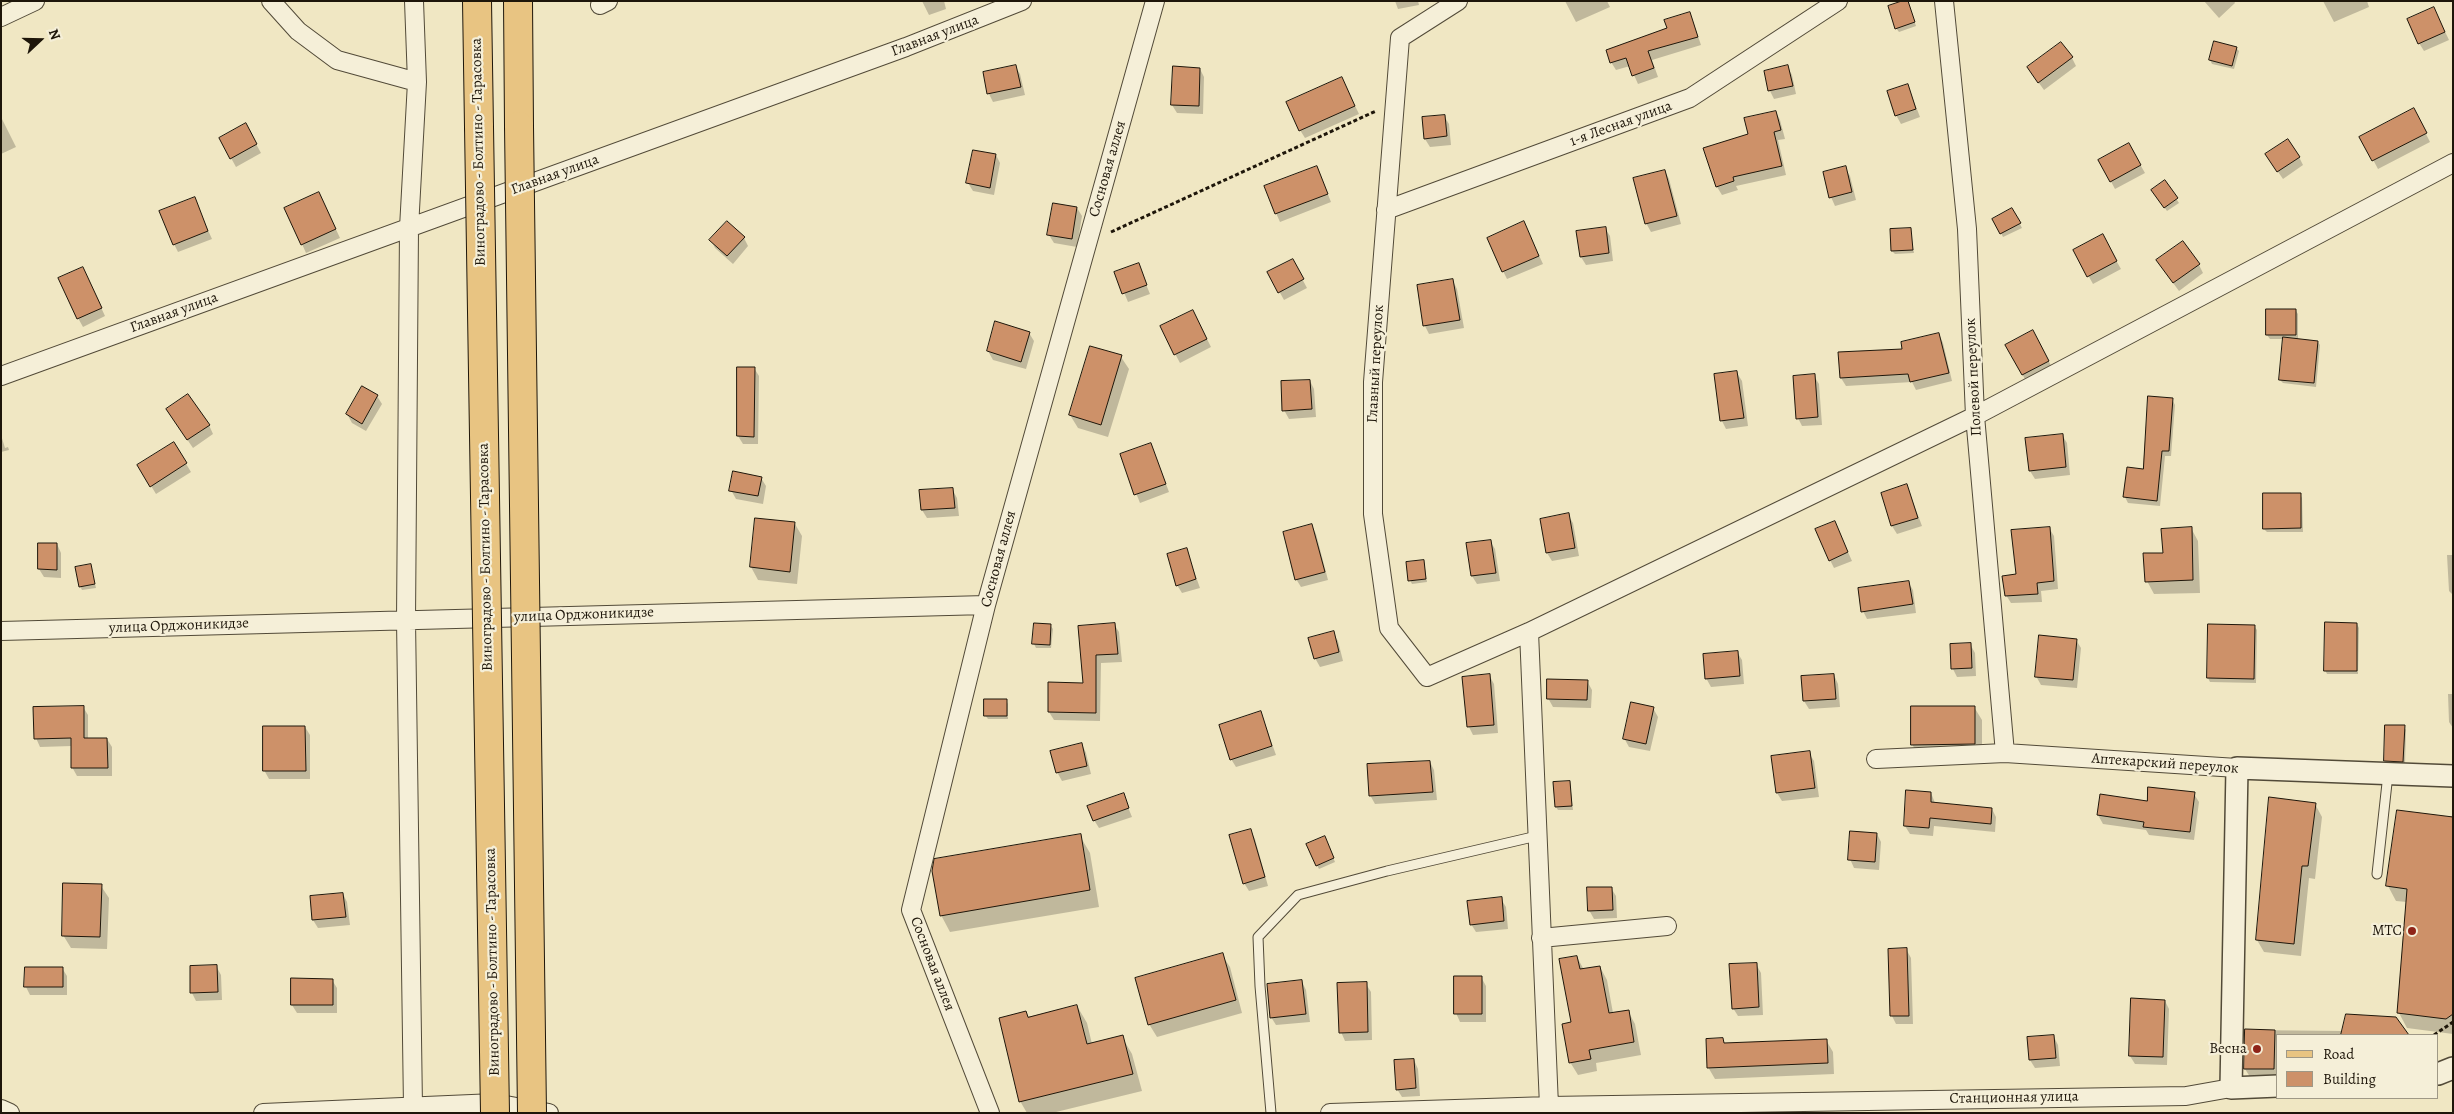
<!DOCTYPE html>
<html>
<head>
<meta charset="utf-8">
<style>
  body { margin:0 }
  #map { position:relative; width:2454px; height:1114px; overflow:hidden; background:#f0e7c3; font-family:Alegreya,serif }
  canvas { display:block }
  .frame { position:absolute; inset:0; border:2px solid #1e160a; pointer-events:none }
  .legend { position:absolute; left:2276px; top:1034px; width:162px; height:65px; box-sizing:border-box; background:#f5efd8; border:1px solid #9f9886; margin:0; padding:6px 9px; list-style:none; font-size:15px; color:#1e160a }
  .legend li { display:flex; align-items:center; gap:10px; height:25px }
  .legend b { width:25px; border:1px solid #9f9886 }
  .north { position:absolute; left:15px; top:15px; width:50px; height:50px; -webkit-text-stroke:4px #f5efd8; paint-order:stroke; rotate:69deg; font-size:14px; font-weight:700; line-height:20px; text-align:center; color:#1e160a }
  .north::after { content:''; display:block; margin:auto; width:18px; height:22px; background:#1e160a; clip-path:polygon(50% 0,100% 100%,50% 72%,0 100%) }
</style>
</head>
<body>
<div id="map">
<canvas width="2454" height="1114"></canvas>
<div class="frame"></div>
<ul class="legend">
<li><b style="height:6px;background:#e8c482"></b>Road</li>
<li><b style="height:14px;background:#cd9169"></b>Building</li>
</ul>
<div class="north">N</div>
</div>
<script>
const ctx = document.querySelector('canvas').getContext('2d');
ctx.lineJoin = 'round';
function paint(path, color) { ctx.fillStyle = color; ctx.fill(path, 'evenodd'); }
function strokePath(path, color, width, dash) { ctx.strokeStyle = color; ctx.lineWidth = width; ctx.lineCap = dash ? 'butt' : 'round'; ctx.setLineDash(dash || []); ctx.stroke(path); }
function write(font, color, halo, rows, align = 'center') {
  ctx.font = font + ' Alegreya,serif'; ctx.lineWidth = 4.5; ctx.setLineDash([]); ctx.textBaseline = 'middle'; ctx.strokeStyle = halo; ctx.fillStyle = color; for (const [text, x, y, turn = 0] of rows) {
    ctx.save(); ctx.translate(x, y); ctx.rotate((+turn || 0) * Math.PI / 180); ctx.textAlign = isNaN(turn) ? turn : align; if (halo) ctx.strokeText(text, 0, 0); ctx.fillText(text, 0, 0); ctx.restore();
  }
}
const shadow = new Path2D(`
  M922 1H944L946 9 929 15Z
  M1395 1H1418L1419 5 1398 9Z
  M1565 1H1607L1610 7 1576 22Z
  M2204 1H2234L2235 3 2219 18Z
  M2323 1H2367L2369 7 2334 22Z
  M1909 5 1916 26 1899 32 1896 28Z
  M1690 13 1701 45 1652 60 1658 77 1638 84 1630 66 1616 70 1611 62Z
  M2438 17 2449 40 2424 51 2419 43Z
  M2236 48 2239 51 2234 69 2212 64 2210 60Z
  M2072 58 2076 66 2044 90 2028 68Z
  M1015 66 1020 74 1025 95 993 102 989 94 984 73Z
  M1787 66 1792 75 1796 94 1774 99 1770 91 1765 72Z
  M1200 69 1204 77 1203 114 1177 113 1172 105Z
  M1908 86 1920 117 1901 124 1896 115Z
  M1346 87 1359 114 1305 138 1300 130Z
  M1776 112 1780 120 1785 139 1778 140 1786 175 1736 186 1738 190 1722 195 1717 187 1750 135Z
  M1444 116 1449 124 1451 145 1430 147 1425 139Z
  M1 117 16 147 1 154Z
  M2418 118 2430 142 2378 169 2361 137Z
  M250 133 261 153 236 167 220 138Z
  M2129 145 2145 173 2115 189 2100 161Z
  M996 155 1000 163 994 195 973 191 968 183Z
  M2299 157 2303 165 2283 179 2272 163Z
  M1317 167 1331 202 1280 222 1276 213Z
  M1845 168 1850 176 1856 200 1835 206 1831 197Z
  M1665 171 1669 179 1681 224 1651 232 1646 223Z
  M2165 182 2179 203 2167 211 2155 194Z
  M319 193 340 238 306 253 302 244Z
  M194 199 212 239 178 252 174 244Z
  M1077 208 1082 216 1077 247 1054 243 1049 235Z
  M2012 209 2022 228 2003 237 1994 219Z
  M1524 223 1543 264 1507 279 1503 271Z
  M1605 228 1610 236 1613 261 1586 265 1581 257Z
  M1910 229 1914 253 1895 254 1892 251Z
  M2102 236 2121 269 2093 284 2074 250Z
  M744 238 748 246 733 264 715 248 711 240Z
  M1292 260 1307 288 1284 300 1269 273Z
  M1138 265 1150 294 1128 302 1116 273Z
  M2199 265 2203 273 2179 291 2162 268Z
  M87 277 105 316 83 327 78 318Z
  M1453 281 1457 289 1464 328 1429 334 1425 326Z
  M2296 311 2298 314V340L2318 342 2320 345 2316 387 2283 383 2280 380 2284 339H2270L2267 335Z
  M1197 319 1211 347 1180 363 1161 327Z
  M1029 333 1034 341 1026 369 993 360 988 351Z
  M1939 334 1943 343 1952 381 1916 390 1912 382 1846 386 1841 378Z
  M2037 340 2053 369 2027 383 2007 345Z
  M1121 357 1129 369 1108 437 1078 428 1070 415Z
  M754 368 759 376 758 444H743L738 436Z
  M1737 373 1742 381 1748 426 1726 429 1722 421 1716 375Z
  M1814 376 1819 384 1822 425 1802 426 1798 418Z
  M1310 381 1314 389 1316 417 1289 419 1284 410Z
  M377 396 382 404 366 431 352 423 347 414Z
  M2172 399 2175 405 2171 456H2165L2160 506 2128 503 2125 497 2144 470Z
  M167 410 209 425 213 434 193 448Z
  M1 435 5 448 8 447 9 450 1 452Z
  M2062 435 2067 443 2070 475 2035 479 2030 471Z
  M174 444 191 472 156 494 139 466Z
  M1151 444 1169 492 1140 503 1121 455Z
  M761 478 766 486 763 504 736 499 731 490Z
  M1907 486 1922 526 1897 534 1892 526Z
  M952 489 957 498 959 516 927 518 922 510Z
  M2300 494 2302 498 2303 532H2267L2264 529Z
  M1568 515 1573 523 1579 556 1552 561 1547 553Z
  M756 519 795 524 802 536 797 584 758 580 751 567Z
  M1835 523 1852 561 1834 568 1830 560Z
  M1312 526 1316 534 1328 580 1301 587 1296 579Z
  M2049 528 2054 536 2058 589 2041 591 2042 602 2011 603 2006 595Z
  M2191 528 2198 541 2200 593 2154 594 2147 581 2164 555Z
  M1490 541 1495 549 1500 581 1477 584 1472 576 1468 544Z
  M39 544H57L61 553V578L44 577 39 569Z
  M1186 549 1200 588 1182 593 1177 585Z
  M2447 555H2453V595L2449 591Z
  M1424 561 1427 582 1412 584 1410 580Z
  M91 566 96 588 82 590 80 586Z
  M1908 582 1913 590 1916 613 1867 619 1863 611Z
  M1114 624 1119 632 1122 662 1101 663 1100 721 1054 720 1049 712V684H1085L1080 627Z
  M2357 624 2359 628 2358 674H2327L2325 670Z
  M1050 625 1053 629 1051 648H1036L1034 644Z
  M2209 625 2254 626 2257 630 2256 683 2210 682 2208 678Z
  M1333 633 1338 641 1343 661 1320 667 1315 658Z
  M2076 640 2081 648 2077 688 2041 685 2036 676Z
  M1970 644 1975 653 1976 676 1957 677 1953 669Z
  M1737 652 1742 660 1744 684 1711 687 1706 678Z
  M1489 675 1494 684 1498 733 1473 735 1469 727Z
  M1834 675 1838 684 1840 707 1809 709 1804 701Z
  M1587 681 1592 690 1591 708 1553 707 1548 698Z
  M2448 694H2453V728L2449 722Z
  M1006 700 1008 704V719H988L985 715Z
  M83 707 88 715V739H107L112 747V776H77L72 767V746L40 747 36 738Z
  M1974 707 1982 720V756L1919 757 1912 744Z
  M1653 708 1658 717 1650 751 1629 747 1624 738Z
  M1261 713 1276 755 1236 767 1231 759Z
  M305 727 310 735V779H269L264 770Z
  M2404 727 2406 730 2405 765 2387 764 2385 761Z
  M1082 744 1086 753 1091 774 1062 781 1057 772Z
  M1809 753 1814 761 1819 797 1782 801 1777 793Z
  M1430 762 1434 770 1437 800 1375 804 1370 795Z
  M1570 782 1573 810H1558L1556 807Z
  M1931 793 1935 803 1992 809 1996 817 1995 832 1934 826 1933 836 1910 834 1905 826Z
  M2194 794 2199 802 2194 840 2149 835 2146 830 2103 824 2098 815 2101 795 2148 802Z
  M1123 795 1132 817 1099 828 1094 820Z
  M2270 799 2315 804 2322 817 2315 879 2309 878 2301 956 2264 952 2257 940Z
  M2453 819V1034L2407 1028 2399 1013 2407 902 2396 901 2388 886Z
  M1251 831 1255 839 1268 886 1249 891 1244 883Z
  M1877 834 1881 842 1879 870 1854 868 1850 859Z
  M1080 836 1090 853 1099 907 950 932 941 915Z
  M1326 841 1335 862 1319 869 1317 865Z
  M101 886 109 898 107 949 71 948 63 935Z
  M1611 888 1616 896 1617 918 1594 919 1589 910Z
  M343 894 347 902 350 925 318 928 313 920 311 897Z
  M1501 899 1506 907 1508 929 1476 932 1471 924Z
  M1906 949 1911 958 1913 1024H1896L1892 1016Z
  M1222 955 1230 967 1242 1013 1157 1037 1149 1024Z
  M1577 957 1584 970 1600 967 1607 980 1613 1013 1628 1011 1635 1024 1641 1055 1596 1063 1597 1071 1578 1075 1570 1062Z
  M1756 964 1761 973 1763 1015 1738 1016 1733 1008Z
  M216 966 221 975 222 1000 196 1001 192 993Z
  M62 968 67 976V995H30L26 987Z
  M1481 977 1486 986V1022H1460L1456 1013Z
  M332 980 337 988V1013H297L292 1005Z
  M1302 982 1306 990 1310 1022 1276 1025 1271 1017Z
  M1366 984 1371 992 1372 1040 1345 1041 1341 1032Z
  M2165 1001 2169 1009 2167 1065 2135 1064 2130 1056Z
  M1077 1006 1087 1023 1092 1044 1122 1037 1132 1054 1142 1091 1052 1113H1027L1020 1101 1026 1013 1029 1018Z
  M2395 1019 2407 1035H2278V1081L2252 1080 2245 1069 2246 1030 2343 1031Z
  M2054 1037 2058 1045 2060 1066 2035 1068 2030 1060Z
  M1723 1040 1725 1044 1826 1040 1833 1052 1834 1074 1715 1079 1708 1067Z
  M1414 1060 1418 1069 1420 1096 1402 1097 1397 1089Z`);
const building = new Path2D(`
  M1902 1H1908L1915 22 1895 29 1888 6Z
  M2434 7 2445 32 2418 44 2407 19Z
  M1690 12 1698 37 1648 51 1654 68 1632 76 1626 58 1610 63 1606 50 1667 28 1664 20Z
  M2214 41 2237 47 2232 66 2209 60Z
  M2061 42 2073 57 2038 83 2027 67Z
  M1016 65 1021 87 987 94 983 72Z
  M1788 65 1793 86 1768 91 1764 71Z
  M1173 66 1200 68 1199 106 1171 105Z
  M1342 77 1355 106 1299 131 1286 102Z
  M1908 84 1916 109 1895 116 1887 91Z
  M2414 108 2427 133 2372 161 2359 137Z
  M1776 111 1781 130 1774 132 1782 166 1733 177 1734 181 1716 187 1703 148 1748 134 1744 118Z
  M1445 115 1447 136 1424 139 1422 117Z
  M246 123 257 144 230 159 219 138Z
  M2288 139 2300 157 2277 172 2265 154Z
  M2129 143 2141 165 2110 182 2098 160Z
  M973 150 996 154 990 188 966 183Z
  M1317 166 1328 194 1275 214 1264 186Z
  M1846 166 1852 192 1829 198 1823 172Z
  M1665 170 1677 216 1645 224 1633 178Z
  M2165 180 2178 198 2164 208 2151 190Z
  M319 192 336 229 301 245 284 208Z
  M195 197 208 231 173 245 159 211Z
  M1053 203 1077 207 1072 239 1047 235Z
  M2012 208 2021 223 2000 234 1992 219Z
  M727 221 745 237 727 256 709 240Z
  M1524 221 1539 256 1502 272 1487 238Z
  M1606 227 1609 253 1580 257 1576 231Z
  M1911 228 1913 250 1891 251 1890 229Z
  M2103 234 2117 261 2087 277 2073 250Z
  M2183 241 2200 264 2173 283 2156 260Z
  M1293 259 1304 279 1278 293 1267 272Z
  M1139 263 1147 285 1122 294 1114 272Z
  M83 267 102 308 77 319 58 278Z
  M1453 279 1460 320 1423 326 1417 285Z
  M2266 309H2296V335H2266Z
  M1193 310 1207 339 1174 355 1160 326Z
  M995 321 1030 332 1021 362 987 351Z
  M2033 330 2049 361 2022 375 2005 345Z
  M1939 333 1949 373 1910 382 1908 374 1840 378 1838 352 1902 349 1901 342Z
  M2283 337 2318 341 2314 383 2279 380Z
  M1090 346 1122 355 1101 425 1069 415Z
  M737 367H755L754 437 737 436Z
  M1737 371 1744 418 1720 421 1714 374Z
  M1815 374 1818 417 1796 419 1793 376Z
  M1310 380 1312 409 1282 411 1281 381Z
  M362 386 378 395 362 424 346 414Z
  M188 394 210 425 187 440 166 409Z
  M2148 396 2173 398 2169 451H2162L2157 501 2123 497 2127 467 2143 469Z
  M2063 434 2066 467 2029 471 2025 438Z
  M174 442 187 463 150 487 137 465Z
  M1151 443 1166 484 1134 495 1120 454Z
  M733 471 762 477 758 496 729 491Z
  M1907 484 1918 518 1891 526 1881 493Z
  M953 488 955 508 921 510 919 490Z
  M2263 493H2301V528L2263 529Z
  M1569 513 1575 548 1546 553 1540 519Z
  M755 518 795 522 790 572 750 567Z
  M1835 521 1848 552 1829 561 1815 529Z
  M1312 524 1325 572 1295 580 1283 532Z
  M2050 527 2054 581 2037 583 2038 594 2005 596 2002 576 2016 574 2011 530Z
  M2192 527 2193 580 2145 582 2143 553H2163L2161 529Z
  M1491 540 1496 573 1471 576 1466 543Z
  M38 543H57V570L38 569Z
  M1187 548 1196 579 1176 586 1167 554Z
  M1424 560 1426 579 1408 581 1406 562Z
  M91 564 95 584 79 587 75 567Z
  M1909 581 1913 604 1861 612 1858 588Z
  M2325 622 2357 623V671H2324Z
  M1034 623 1051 624 1050 645 1032 644Z
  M1115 623 1118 654 1096 655V713L1048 712V682L1083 683 1078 626Z
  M2208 624 2255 625 2254 679 2207 678Z
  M1334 631 1339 652 1314 659 1308 638Z
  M2039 635 2077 639 2073 680 2035 677Z
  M1971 643 1972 668 1951 669 1950 644Z
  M1738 651 1740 676 1705 679 1703 654Z
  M1490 674 1494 725 1467 727 1462 677Z
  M1834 674 1836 699 1803 701 1801 676Z
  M1547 679 1588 680 1587 700 1547 699Z
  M984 699H1007V716H984Z
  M1631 702 1654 707 1646 744 1623 739Z
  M84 706V738H107L108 768H71V738L34 739 33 707Z
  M1911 706H1975V744L1911 745Z
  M1261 711 1272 746 1230 760 1219 725Z
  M2385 725H2405L2403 762 2384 761Z
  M263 726H305L306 771H263Z
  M1082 743 1087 766 1056 773 1050 751Z
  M1810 751 1815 788 1776 793 1771 756Z
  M1430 761 1433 792 1369 796 1367 764Z
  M1570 781 1572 806 1555 807 1553 782Z
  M2148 787 2195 792 2190 832 2143 827 2144 822 2097 815 2100 794 2147 801Z
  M1906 790 1931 792V802L1992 808 1991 824 1930 818 1929 828 1904 826Z
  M1124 793 1129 808 1093 821 1087 806Z
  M2269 797 2316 803 2308 866H2302L2294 944 2256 940Z
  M2397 810 2453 817V1014L2446 1019 2397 1013 2407 889 2386 886Z
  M1251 829 1265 877 1243 884 1229 835Z
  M1850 831 1877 833 1875 862 1848 860Z
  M1081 834 1090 890 940 916 932 871 934 859Z
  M1325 836 1334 858 1316 866 1306 844Z
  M63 883 102 884 100 937 62 936Z
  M1587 887H1612L1613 910 1588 911Z
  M343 893 346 917 312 920 310 896Z
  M1502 897 1504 921 1470 925 1467 901Z
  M1907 948 1909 1016H1890L1888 949Z
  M1223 953 1236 1000 1148 1025 1135 978Z
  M1577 956 1580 969 1600 966 1609 1013 1629 1010 1634 1042 1589 1050 1591 1059 1569 1063 1562 1024 1571 1022 1559 959Z
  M1757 963 1759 1007 1732 1009 1729 964Z
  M217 965 218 992 190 993V966Z
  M25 967H63V987H24Z
  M1454 976H1482V1014H1454Z
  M291 978 333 979V1005H291Z
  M1302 980 1306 1014 1270 1018 1267 984Z
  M1367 982 1368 1032 1339 1033 1337 983Z
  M2131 998 2165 1000 2163 1057 2129 1056Z
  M1077 1005 1087 1044 1123 1035 1133 1074 1019 1102 999 1018 1026 1011 1028 1017Z
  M2346 1014 2396 1017 2409 1035H2341Z
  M2245 1029 2275 1030 2274 1069H2244Z
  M2054 1035 2056 1058 2029 1060 2027 1037Z
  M1723 1038 1724 1043 1827 1039 1828 1063 1707 1068 1706 1039Z
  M1414 1059 1416 1088 1396 1090 1394 1060Z`);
const path = new Path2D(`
  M1111 232 1376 111
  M2434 1035 2453 1022`);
const service = new Path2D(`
  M2377 874 2388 774
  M1271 1113 1260 986 1258 937 1298 895 1387 871 1537 836`);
const minor = new Path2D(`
  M271 1 298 31 337 60 417 82
  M1458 1 1400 38 1373 382V514L1389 628 1427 677 1529 632 1975 416 2453 163
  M1944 1 1967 229 1975 416 2005 753
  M600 5 608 1
  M1 17 35 1
  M1386 210 1690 98 1838 1
  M1 376 906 47 1022 1
  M1 631 986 605
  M1529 632 1549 1106
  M1876 759 2005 753 2237 768
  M1541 938 1667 926
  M413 1107 406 620 409 228 417 82 414 1
  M1 1109 10 1113
  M263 1113 495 1103 549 1113
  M990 1113 911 910 986 605 1155 1
  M1330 1113 1549 1106 2186 1096 2231 1088`);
const tertiary = new Path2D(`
  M2438 1074 2453 1068
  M2278 1086 2231 1088 2237 768 2453 776`);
const primary = new Path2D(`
  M477 1 479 127
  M518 1 519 126`);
const primaryBridge = new Path2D(`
  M519 126 532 1113
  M479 127 495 1113`);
const markers = [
  [2412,931,5,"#8f2418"],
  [2257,1049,5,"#8f2418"]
];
const streetNames = [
  ["Главная улица",935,36,-21],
  ["1-я Лесная улица",1621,124,-20],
  ["Виноградово - Болтино - Тарасовка",479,152,-91],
  ["Сосновая аллея",1108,169,-74],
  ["Главная улица",555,175,-20],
  ["Главная улица",174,313,-20],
  ["Главный переулок",1376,364,-87],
  ["Полевой переулок",1974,377,-93],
  ["Виноградово - Болтино - Тарасовка",486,557,-91],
  ["Сосновая аллея",999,559,-75],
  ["улица Орджоникидзе",584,615,-2],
  ["улица Орджоникидзе",179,626,-2],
  ["Аптекарский переулок",2165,764,4],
  ["Виноградово - Болтино - Тарасовка",493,962,-91],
  ["Сосновая аллея",932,964,69],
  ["Станционная улица",2014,1098,-1]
];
const poiNames = [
  ["МТС",2402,931],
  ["Весна",2247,1049]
];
paint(shadow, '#0003');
paint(building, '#cd9169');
strokePath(building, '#1e160a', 1);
strokePath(service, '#524a38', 11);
strokePath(minor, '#524a38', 20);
strokePath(tertiary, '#524a38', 24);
strokePath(primary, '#1e160a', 30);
strokePath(path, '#1e160a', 3, [4, 2.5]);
strokePath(service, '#f5efd8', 9);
strokePath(minor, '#f5efd8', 18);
strokePath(tertiary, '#f5efd8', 21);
strokePath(primary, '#e8c482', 28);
strokePath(primaryBridge, '#1e160a', 30, []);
strokePath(primaryBridge, '#e8c482', 28);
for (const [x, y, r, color] of markers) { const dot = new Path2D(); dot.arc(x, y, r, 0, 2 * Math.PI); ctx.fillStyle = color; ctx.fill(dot); strokePath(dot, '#f5efd8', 2); }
write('15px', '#1e160a', '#f5efd8', streetNames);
write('15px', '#1e160a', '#f5efd8', poiNames, 'right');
</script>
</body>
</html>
